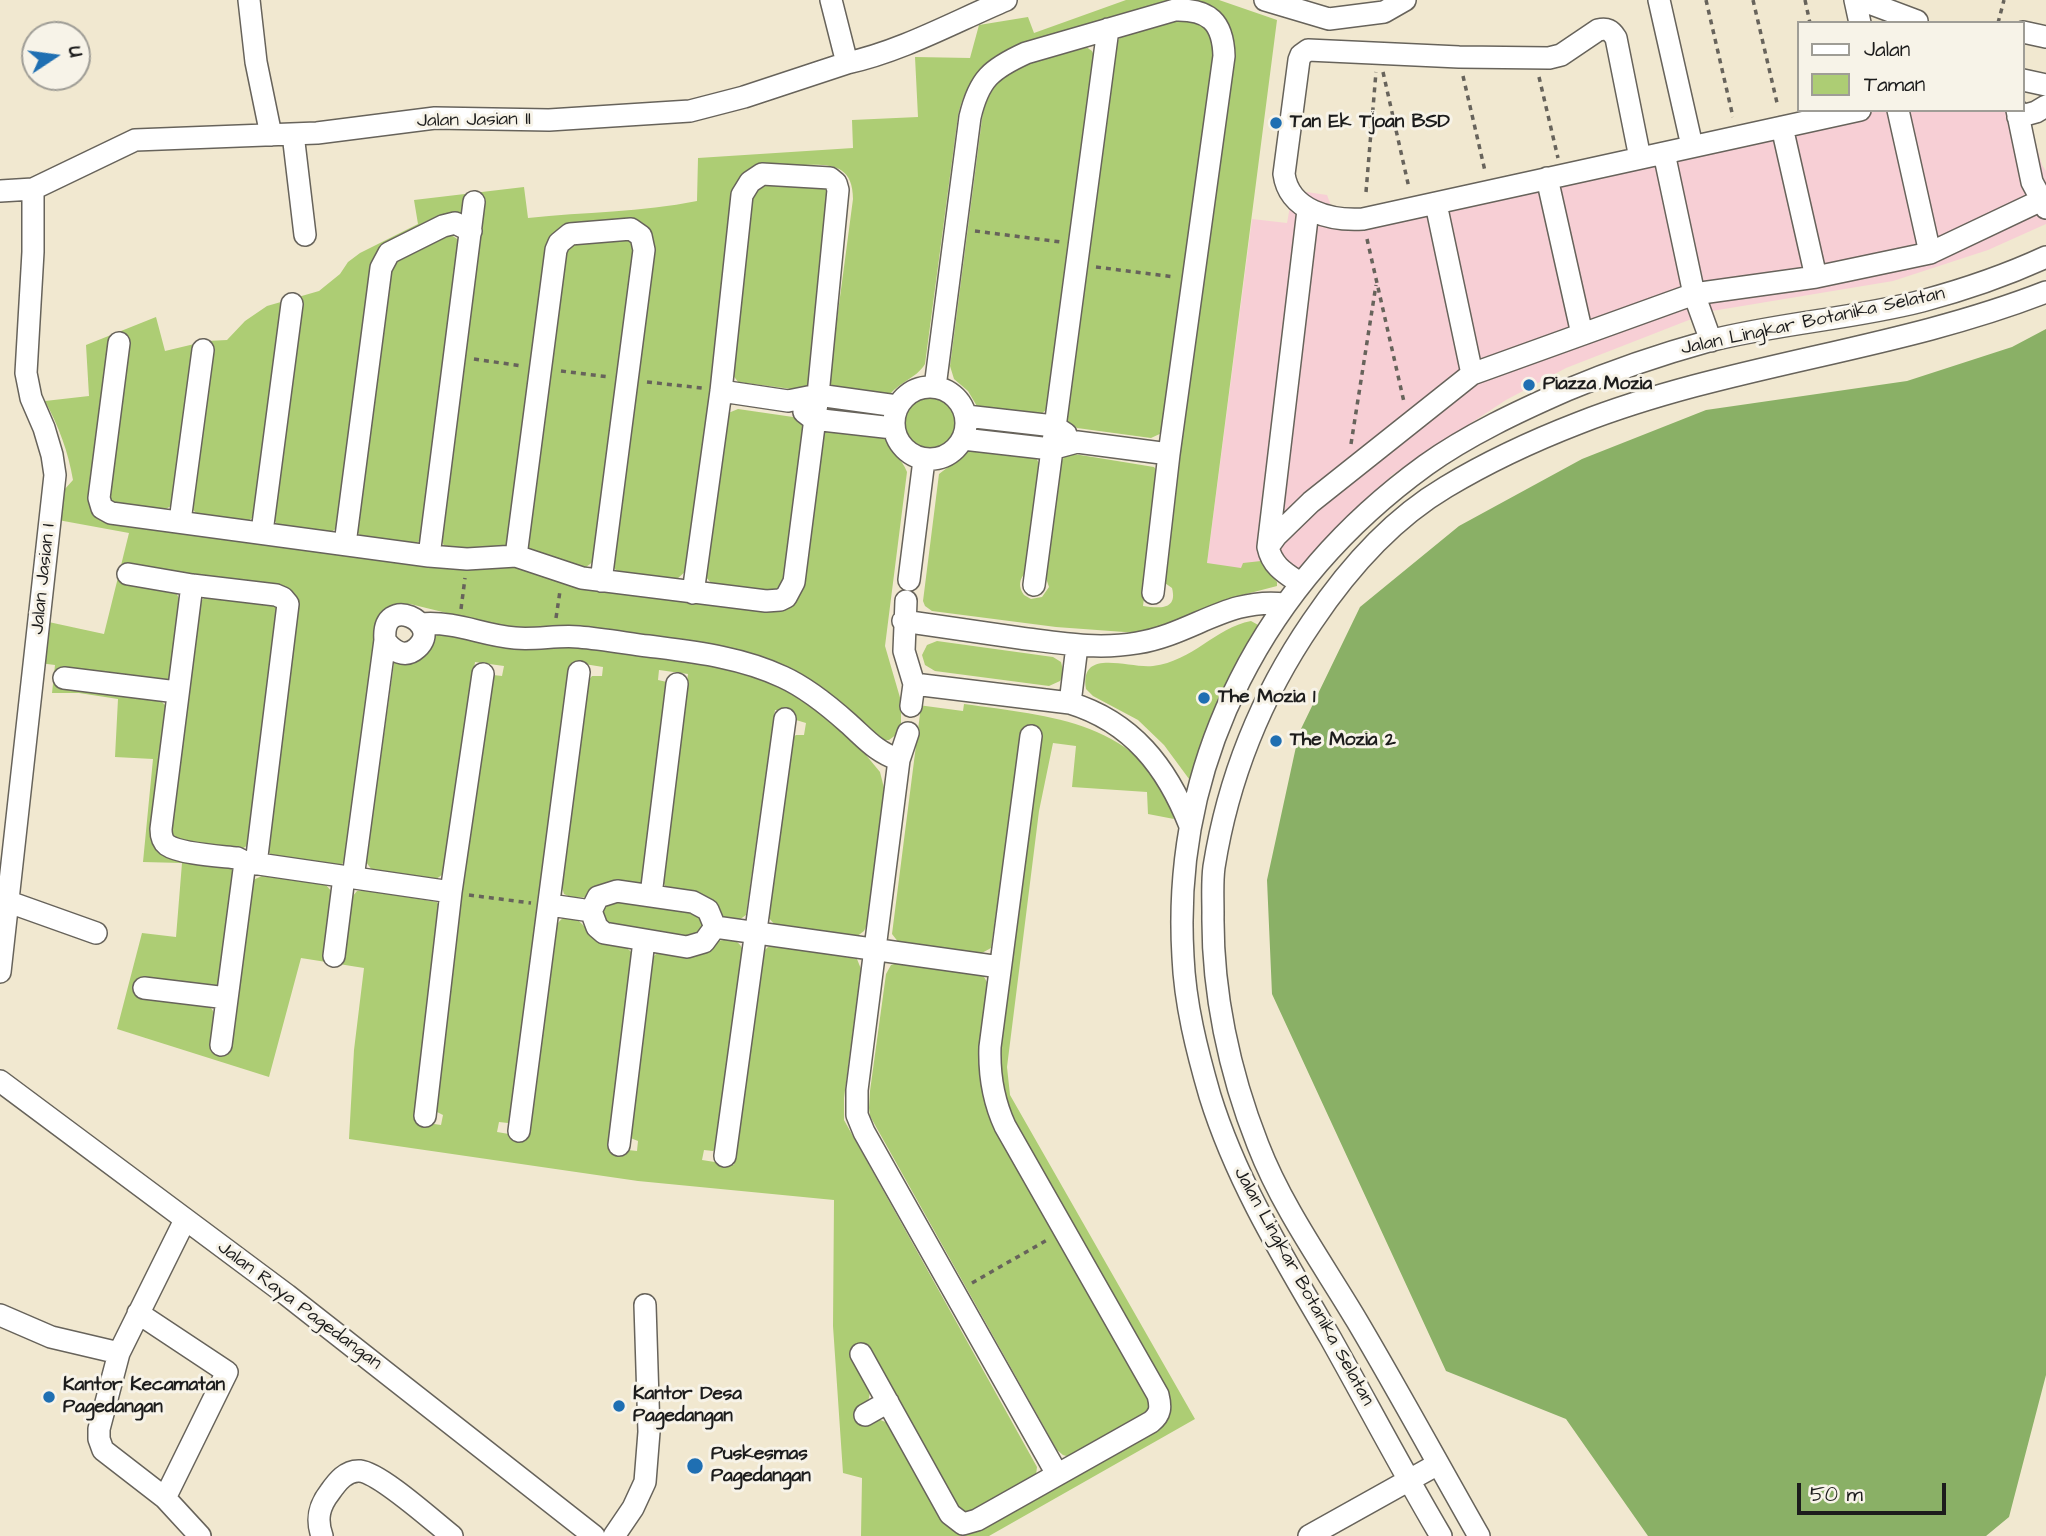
<!DOCTYPE html>
<html>
<head>
<meta charset="utf-8">
<style>
  body { margin:0 }
  #map { position:relative; width:2046px; height:1536px; overflow:hidden; background:#f1e8d0; font-family:"Architects Daughter",sans-serif }
  canvas { display:block }
  .legend { position:absolute; left:1797px; top:21px; width:228px; height:91px; box-sizing:border-box; background:#f7f3e8; border:2px solid #9f9d96; margin:0; padding:9px 12px; list-style:none; font-size:21px; color:#1c1c1c }
  .legend li { display:flex; align-items:center; gap:14px; height:35px }
  .legend b { width:35px; border:2px solid #9f9d96 }
  .north { position:absolute; left:21px; top:21px; width:70px; height:70px; box-sizing:border-box; background:#f7f3e8; border:2px solid #9f9d96; border-radius:50%; rotate:77deg; font-size:19px; font-weight:700; line-height:28px; text-align:center; color:#1c1c1c }
  .north::after { content:''; display:block; margin:auto; width:24px; height:32px; background:#1f6fb2; clip-path:polygon(50% 0,100% 100%,50% 72%,0 100%) }
  .scale { position:absolute; left:1797px; top:1483px; width:149px; height:32px; box-sizing:border-box; border:4px solid #1c1c1c; border-top:0; padding-left:9px; font-size:21px; line-height:24px; white-space:nowrap; color:#1c1c1c; -webkit-text-stroke:5px #f7f3e8; paint-order:stroke }
</style>
</head>
<body>
<div id="map">
<canvas width="2046" height="1536"></canvas>
<ul class="legend">
<li><b style="height:9px;background:#fff"></b>Jalan</li>
<li><b style="height:19px;background:#adcd74"></b>Taman</li>
</ul>
<div class="north">U</div>
<div class="scale">50 m</div>
</div>
<script>
const ctx = document.querySelector('canvas').getContext('2d');
ctx.lineJoin = 'round';
function paint(path, color) { ctx.fillStyle = color; ctx.fill(path, 'evenodd'); }
function strokePath(path, color, width, dash) { ctx.strokeStyle = color; ctx.lineWidth = width; ctx.lineCap = dash ? 'butt' : 'round'; ctx.setLineDash(dash || []); ctx.stroke(path); }
function write(font, color, halo, rows, align = 'center') {
  ctx.font = font + ' "Architects Daughter",sans-serif'; ctx.lineWidth = 6; ctx.setLineDash([]); ctx.textBaseline = 'middle'; ctx.strokeStyle = halo; ctx.fillStyle = color; for (const [text, x, y, turn = 0] of rows) {
    ctx.save(); ctx.translate(x, y); ctx.rotate((+turn || 0) * Math.PI / 180); ctx.textAlign = isNaN(turn) ? turn : align; if (halo) ctx.strokeText(text, 0, 0); ctx.fillText(text, 0, 0); ctx.restore();
  }
}
const built = new Path2D(`
  M2023 98 2042 165 2046 171V224L1988 250 1893 281 1712 311 1566 368 1506 400 1392 475 1303 574 1242 581 1203 594 1252 219 1287 223 1293 190 1327 195 1332 208 1361 210 1828 110H2023Z`);
const green = new Path2D(`
  M1126 0H1219L1277 20 1207 563 1241 568 1243 563 1261 561 1277 582V586L1227 599 1187 622 1138 633 1056 627 932 611 925 606 923 601 939 474 973 448 1036 458 1040 465 1026 572C1019 579 1018 587 1024 595L1031 599 1042 597 1049 587 1045 575 1059 466 1064 457 1074 454 1154 467 1158 472 1159 479 1143 606C1158 608 1178 611 1172 588L1162 581 1232 57 1216 12 998 56C976 72 964 88 958 116L925 364C916 379 898 382 888 397L832 387 829 380 853 199C853 164 830 164 803 165 784 167 767 169 748 173L687 570 677 579 618 572 612 566 652 245 569 226 507 545 504 547 449 550 444 546 440 536 466 214 389 243 338 527 330 533 277 525 273 516H255L245 523 198 516 191 507 173 505 162 511 90 500 781 609 823 434 826 430 883 434C889 450 902 458 907 472L885 646 901 701V723L897 734 889 740H881L809 682 541 630 504 627 410 604 392 607 345 862 340 865 273 857 268 851 297 608 175 591 181 602 171 676 166 681 159 699 167 707 152 827 229 866 234 872 219 982 215 987 210 1006 216 1016 253 880 262 876 326 885 332 892 352 897 357 891 365 890 437 902 442 913 414 1121 441 1125 443 1115 433 1110 489 680 493 675 502 676 504 666 475 662 447 871 435 880 372 870 366 862 394 663 439 634 568 644 721 665 773 681 813 705 851 737 880 772 884 788 867 925 864 931 856 937 775 925 768 917 792 738 796 735H804L806 723 796 720 794 712 775 710 746 915 739 920 725 919 665 886 661 875 688 674 659 670 658 680 667 682 645 876 641 882 635 885C617 890 579 904 564 894L561 884 588 681 592 676H602L603 667 572 662 512 1118 508 1123 499 1122 497 1132 527 1137 555 928C570 900 584 930 594 935 608 942 626 942 634 956L610 1148 637 1151 638 1141 628 1137 652 959C655 955 655 954 660 952 669 949 725 938 731 940 738 941 740 944 743 950L716 1148 713 1151 704 1150 702 1160 734 1165 763 952 768 947 775 945 857 959 861 969 844 1098V1120L1037 1467 1036 1475 970 1513 964 1512 957 1507 866 1345 850 1353 870 1392 868 1403 878 1419 888 1423 947 1524 1162 1425 1005 1105 998 1062 1022 731 991 948 980 954 899 943 892 934 920 714 917 713 918 705 963 711 964 704C1048 716 1147 721 1174 819L1148 814 1147 792 1072 787 1076 746 1053 743 1039 811 1007 1067 1010 1095 1195 1419 989 1536H861L862 1478 843 1473 833 1326 834 1200 638 1181 349 1139 354 1050 364 968 301 958 269 1077 117 1029 142 933 176 937 182 863 143 862 153 759 115 757 118 699 79 693H52L55 665 39 663 44 621 104 634 129 533 58 520 64 490 73 480C68 451 59 427 45 401L89 396 86 345 156 317 165 351 207 341 227 340 245 321 267 306 319 291 340 274 348 262 360 253 418 224 414 200 524 187 528 218C584 212 642 212 697 201L698 158 853 148 852 120 918 117 915 57 970 58 979 25 1028 17 1034 33Z
  M1172 19 1201 22 1216 42 1164 432 1151 438 1077 428 1068 422 1066 414 1117 42 1122 35Z
  M1085 46 1092 51 1096 60 1047 409 1039 416 978 408 968 391 954 379 950 366 982 119C993 62 1037 59 1085 46Z
  M830 183 809 384 799 390 738 382 730 371 754 192C769 178 809 184 830 183Z
  M450 234 460 241 421 540 415 544 364 539 356 531 392 262Z
  M627 237 636 246 594 561 586 567 579 568 531 552 526 543 564 251 568 245Z
  M903 422a27 27 0 1 1 54 0a27 27 0 1 1-54 0Z
  M738 409 793 417 803 425 785 580 777 592 714 586 704 575 726 414Z
  M206 596 279 604 248 845 242 849 176 841 170 838 197 609 199 603Z
  M1251 621 1260 626 1192 783 1164 745 1138 720 1093 696 1086 689C1079 647 1129 669 1153 666 1193 661 1215 628 1251 621Z
  M937 641 1053 657 1061 662 1064 674 1060 681 1049 686 935 671 925 665 922 655 927 645Z
  M610 901 694 911 699 914 704 925 695 937 606 926 601 909Z
  M898 963 976 973 983 975 988 984C983 1025 974 1066 986 1106L1148 1398V1412L1070 1457 1063 1455 1057 1450 870 1116 869 1108 870 1091 886 974 891 965Z`);
const forest = new Path2D(`
  M2046 329V1375L2009 1517 1986 1536H1648L1566 1419 1446 1371 1272 994 1267 880 1299 733 1360 607 1459 526 1582 459 1706 410 1907 381 2012 347Z`);
const path = new Path2D(`
  M1706 0 1733 117
  M1753 0 1778 107
  M1805 0 1810 23
  M1998 23 2004 0
  M1383 72 1409 188
  M1463 76 1485 171
  M1539 77 1558 158
  M1366 192 1376 72
  M975 231 1061 242
  M1367 239 1404 402
  M1096 267 1175 277
  M474 359 522 366
  M561 371 609 377
  M647 382 702 388
  M1351 444 1376 285
  M461 609 465 578
  M556 618 560 591
  M469 895 531 903
  M972 1283 1047 1240`);
const minor = new Path2D(`
  M249 0 256 62 271 135
  M1265 0 1329 19 1384 12 1405 0
  M1659 0 1692 146
  M1855 0 1860 23
  M1861 0 1917 21
  M2023 32 2046 37
  M847 63C902 51 954 22 1006 0
  M2023 80 2046 85
  M1898 110 1930 253
  M2017 110 2032 182 2046 208
  M2018 117 2036 112 2046 106
  M1782 127 1816 277
  M293 134 305 235
  M1664 153 1694 294 1711 341
  M1640 158 1616 38C1611 30 1607 28 1598 30L1561 55 1549 58 1459 57 1308 50 1301 55 1299 60 1284 174C1289 211 1331 221 1363 219L1860 110
  M1547 178 1582 334
  M0 191 33 189 135 140 317 133 435 118 549 120 690 111 744 97 847 63 831 0
  M1436 204 1472 374
  M119 343 99 498 102 508 111 513 429 556 467 559 516 556 582 578 766 601 780 600 786 597 794 582 818 395 838 190 836 183 830 178 762 174 750 182 742 195 721 391 693 593
  M894 423a36 36 0 1 1 72 0a36 36 0 1 1-72 0Z
  M935 387 970 117C979 79 991 69 1026 53L1175 10C1209 9 1223 22 1224 56L1169 454 1153 593
  M721 391 788 401 818 395 897 406
  M804 412 813 419 893 428
  M966 416 1054 426 1066 434
  M963 439 1051 449 1077 442 1169 454
  M180 521 203 350
  M262 532 292 304
  M345 544 381 268 389 253 443 226 455 223 471 231
  M1268 547 1276 536 1311 502 1472 374 1694 294 1816 277 1930 253 2046 198
  M429 556 474 202
  M516 556 556 250 559 243 570 234 631 229 641 236 644 250 601 581
  M128 574 192 585 276 595 283 598 288 604 256 864
  M909 580 924 460
  M1300 583C1285 573 1272 566 1268 547L1308 210
  M192 585 161 829C161 835 162 841 167 845 180 854 220 856 237 858L245 862 451 892
  M1034 585 1108 29
  M906 601 904 651 914 684 911 706
  M903 621C942 627 981 632 1020 638 1060 643 1097 650 1137 643 1193 634 1227 597 1285 604
  M420 624C458 621 480 635 515 638 536 640 558 635 579 637 602 639 625 643 648 646 694 652 741 657 783 677 807 688 829 706 848 723 867 740 875 751 899 760
  M64 678 177 692
  M914 684 1070 703C1132 722 1167 767 1190 826
  M1070 703 1077 646
  M908 733 899 760 857 1090V1115L864 1132 1057 1474
  M353 878 385 640C381 592 445 623 417 648 405 659 392 651 385 640
  M617 891 693 902 708 910 715 927 704 942 687 947 604 933 597 927 591 911 598 897Z
  M651 895 677 684
  M9 902 96 933
  M550 905 591 911
  M715 927 1000 967
  M334 956 344 877
  M0 972 55 475 52 455 44 428 31 398 26 373 33 252V189
  M144 988 227 998
  M221 1045 245 862
  M0 1081 287 1295 594 1536
  M425 1116 451 892 483 674
  M519 1131 579 672
  M619 1145 644 941
  M725 1156 785 719
  M138 1313 227 1372 165 1498 200 1536
  M0 1315 51 1337 119 1353 185 1220
  M119 1353 99 1429V1439L103 1450 165 1498
  M861 1354 950 1514 963 1524 977 1520 1151 1422C1161 1414 1161 1407 1158 1395L1005 1126C993 1100 989 1076 990 1047L1031 736
  M865 1415 888 1402
  M322 1536C316 1519 319 1506 330 1492 337 1482 346 1470 360 1471 380 1473 433 1521 452 1536
  M614 1536 633 1508 645 1482 649 1432 645 1305
  M1309 1536 1438 1464
  M1441 1536C1403 1472 1368 1405 1331 1339 1285 1260 1237 1183 1210 1096 1197 1051 1185 1004 1183 957 1171 758 1266 581 1426 465 1468 435 1519 411 1567 390 1612 371 1662 354 1709 341 1779 323 1852 319 1922 301 1963 290 2007 275 2046 257
  M1479 1536C1438 1464 1399 1392 1357 1321 1323 1264 1282 1207 1258 1145 1229 1072 1212 991 1213 913 1213 898 1212 882 1214 867 1228 779 1262 695 1312 622 1347 570 1392 519 1446 487 1486 463 1535 440 1579 423 1730 364 1895 351 2046 292`);
const markers = [
  [1276,123,7,"#1f6fb2"],
  [1529,385,7,"#1f6fb2"],
  [1204,698,7,"#1f6fb2"],
  [1276,741,7,"#1f6fb2"],
  [49,1397,7,"#1f6fb2"],
  [619,1406,7,"#1f6fb2"],
  [695,1466,9,"#1f6fb2"]
];
const streetNames = [
  ["Jalan Jasian II",474,121,-1],
  ["Jalan Lingkar Botanika Selatan",1813,322,-12],
  ["Jalan Jasian I",44,579,-84],
  ["Jalan Lingkar Botanika Selatan",1303,1287,61],
  ["Jalan Raya Pagedangan",299,1306,37]
];
const poiNames = [
  ["Tan Ek Tjoan BSD",1290,123],
  ["Piazza Mozia",1543,385],
  ["The Mozia 1",1218,698],
  ["The Mozia 2",1290,741],
  ["Kantor Kecamatan",63,1386],
  ["Pagedangan",63,1408],
  ["Kantor Desa",633,1395],
  ["Pagedangan",633,1417],
  ["Puskesmas",711,1455],
  ["Pagedangan",711,1477]
];
paint(built, '#f7cfd5');
paint(green, '#adcd74');
paint(forest, '#8ab066');
strokePath(minor, '#67635b', 24);
strokePath(path, '#67635b', 3.5, [5, 5]);
strokePath(minor, '#fff', 21);
for (const [x, y, r, color] of markers) { const dot = new Path2D(); dot.arc(x, y, r, 0, 2 * Math.PI); ctx.fillStyle = color; ctx.fill(dot); strokePath(dot, '#f7f3e8', 2.5); }
write('19px', '#1c1c1c', '#f7f3e8', streetNames);
write('bold 19px', '#1c1c1c', '#f7f3e8', poiNames, 'left');
</script>
</body>
</html>
